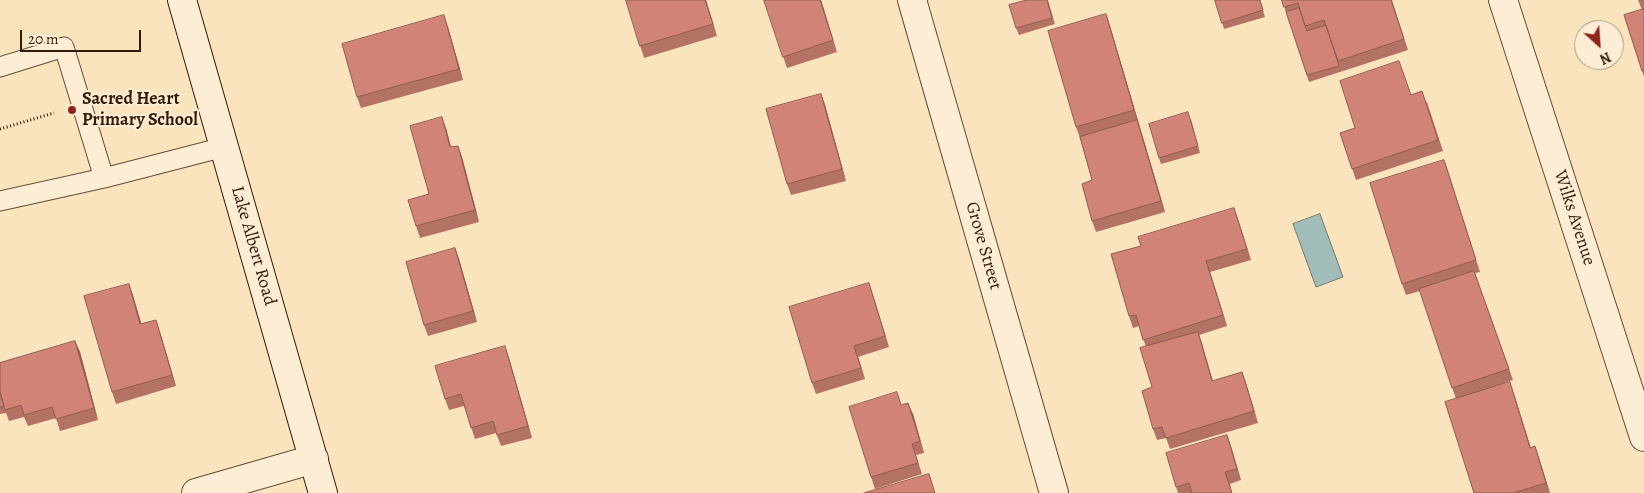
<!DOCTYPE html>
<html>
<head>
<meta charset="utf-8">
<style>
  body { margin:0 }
  #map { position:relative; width:1644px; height:493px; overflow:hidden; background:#fae4bd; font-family:Alegreya,serif }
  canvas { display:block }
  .north { position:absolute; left:1574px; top:20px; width:50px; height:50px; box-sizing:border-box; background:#fcedd4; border:1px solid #ab9982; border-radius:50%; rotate:154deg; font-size:14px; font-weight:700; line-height:20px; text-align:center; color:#321b08 }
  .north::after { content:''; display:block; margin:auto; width:18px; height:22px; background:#8f2418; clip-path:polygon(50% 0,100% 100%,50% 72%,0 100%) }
  .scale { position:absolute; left:20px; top:30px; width:121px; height:22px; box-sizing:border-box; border:2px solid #321b08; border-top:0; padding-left:6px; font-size:15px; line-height:18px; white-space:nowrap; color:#321b08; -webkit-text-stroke:4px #fcedd4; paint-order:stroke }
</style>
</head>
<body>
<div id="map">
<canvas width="1644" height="493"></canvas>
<div class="north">N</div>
<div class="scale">20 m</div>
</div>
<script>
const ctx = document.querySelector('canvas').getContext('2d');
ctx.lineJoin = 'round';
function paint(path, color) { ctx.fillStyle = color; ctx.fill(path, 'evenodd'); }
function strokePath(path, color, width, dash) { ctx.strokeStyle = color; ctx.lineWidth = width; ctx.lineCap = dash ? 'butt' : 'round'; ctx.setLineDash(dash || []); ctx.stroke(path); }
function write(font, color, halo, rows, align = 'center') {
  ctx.font = font + ' Alegreya,serif'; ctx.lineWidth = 4; ctx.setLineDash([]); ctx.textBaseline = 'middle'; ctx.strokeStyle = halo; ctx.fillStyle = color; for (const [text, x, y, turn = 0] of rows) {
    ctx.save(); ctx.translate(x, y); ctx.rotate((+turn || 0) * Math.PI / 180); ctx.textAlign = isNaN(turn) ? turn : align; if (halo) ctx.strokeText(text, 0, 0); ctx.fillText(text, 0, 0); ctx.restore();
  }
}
const water = new Path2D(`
  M1320 214 1343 277 1316 287 1293 224Z`);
const path = new Path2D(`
  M0 129 54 113`);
const service = new Path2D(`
  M0 67 64 47 104 178
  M0 201 104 178 224 147`);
const minor = new Path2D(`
  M912 0 1054 493
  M1503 0 1644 437
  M196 493 314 459`);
const secondary = new Path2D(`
  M182 0 323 493`);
const wall = new Path2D(`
  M626 0H706L717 36 644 58Z
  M764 0H821L837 52 787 68Z
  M1048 0 1055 24 1019 35 1016 28Z
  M1215 0H1260L1265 17 1224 29Z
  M1282 0H1392L1408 50 1309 82Z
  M1638 0H1644V77L1624 15 1642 10Z
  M1106 14 1110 26 1165 212 1096 232 1092 221V180L1080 138 1076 127Z
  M448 27 463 80 361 108 357 97Z
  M821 94 825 105 846 181 791 195 787 184Z
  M1411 94 1427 102 1443 151 1356 180 1340 133 1355 128Z
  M1191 119 1200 153 1161 164 1159 158Z
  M446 128 451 147 458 146 462 157 479 222 420 238 416 226 429 194Z
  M1444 160 1480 272 1475 273 1513 380 1476 393 1514 394 1531 448 1535 446 1550 493H1474L1456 399 1420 291 1406 295 1402 284Z
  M1234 208 1251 260 1210 272 1227 326 1199 335 1213 381 1242 372 1246 383 1258 423 1170 449 1166 438 1157 440 1153 429 1152 387 1146 347 1139 326 1133 328 1129 316 1141 246Z
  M455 248 459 259 477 322 428 336 424 325Z
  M869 283 889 347 858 357 865 379 816 394 812 383Z
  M129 284 141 324 160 332 176 386 116 404 112 392Z
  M75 341 80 352 98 420 60 431 56 418 28 426 24 417 9 421 6 413 0 414V363Z
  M509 358 532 438 501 446 496 433 475 439 464 406 449 410 445 399Z
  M902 405 913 414 924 453 916 455 922 474 875 489 871 477Z
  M1227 435 1241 480 1230 484 1232 493H1178L1176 487Z`);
const shadedWall = new Path2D(`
  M705 0H706L717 36Z
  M820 0H821L837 52 833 40Z
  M1106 14 1110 26 1165 212 1161 201 1137 120 1134 110Z
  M444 15 448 27 463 80 459 69Z
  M821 94 825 105 846 181 842 169Z
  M442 117 446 128 454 159 450 147Z
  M458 146 462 157 479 222 475 210Z
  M1444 160 1448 171 1480 272 1476 260Z
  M1234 208 1238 219 1251 260 1247 249Z
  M455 248 459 259 477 322 473 311Z
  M1206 261 1210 272 1227 326 1223 315Z
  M869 283 873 295 889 347 885 336Z
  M129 284 133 295 145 336 140 324Z
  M156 320 160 332 176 386 172 375Z
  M1198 332 1202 343 1216 393 1212 381Z
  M75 341 80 352 98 420 94 408Z
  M505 346 509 358 532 438 528 426Z
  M854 346 858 357 865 379 861 368Z
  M1242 372 1246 383 1258 423 1254 411Z
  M1510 382 1514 394 1534 459 1530 448Z
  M908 403 913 414 924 453 920 441Z
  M1227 435 1231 446 1241 480 1237 469Z
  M1535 446 1539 458 1550 493 1546 483Z`);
const building = new Path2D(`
  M626 0H705L713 24 640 46Z
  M764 0H820L833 40 783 57Z
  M1027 0H1047L1052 18 1016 28 1009 5Z
  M1215 0H1260L1263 10 1222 23Z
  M1282 0H1391L1404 39 1338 61 1324 20 1305 26 1298 3 1284 7Z
  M1299 8 1307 31 1326 25 1339 66 1307 75 1286 12Z
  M1644 9V70L1642 71 1624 15Z
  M1106 14 1134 110 1076 127 1048 31Z
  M444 15 459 69 357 97 342 44Z
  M1399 61 1411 95 1422 91 1438 140 1352 169 1340 133 1355 128 1340 81Z
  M821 94 842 169 787 184 766 109Z
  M1188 112 1198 146 1159 158 1149 124Z
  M442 117 450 147 458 146 475 210 416 226 408 200 429 194 410 126Z
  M1137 120 1161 201 1092 221 1082 184 1092 180 1080 137Z
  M1444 160 1476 260 1402 284 1370 183Z
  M1234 208 1247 249 1206 261 1223 315 1143 340 1136 315 1129 316 1111 254 1141 246 1138 237Z
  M455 248 473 311 424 325 406 262Z
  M1474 271 1509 369 1452 388 1419 289Z
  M869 283 885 336 854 346 861 368 812 383 789 307Z
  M129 284 140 324 156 320 172 375 112 392 84 296Z
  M1198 332 1212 381 1242 372 1254 411 1166 438 1162 427 1153 429 1142 391 1152 387 1140 348Z
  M75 341 94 408 56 419 52 407 24 415 21 405 5 410 0 392V363Z
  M505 346 528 426 497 435 493 421 471 428 461 394 445 399 435 366Z
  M1510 382 1530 448 1535 446 1546 483 1513 493H1474L1445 402Z
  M0 392 4 406 0 407Z
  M897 392 901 405 908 403 920 441 912 444 918 463 871 477 849 407Z
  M1227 435 1237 469 1225 472 1232 493H1192L1189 483 1176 487 1166 453Z
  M929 474 935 493H864Z`);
const markers = [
  [72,110,5,"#8f2418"]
];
const poiNames = [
  ["Sacred Heart",82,100],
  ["Primary School",82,121]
];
const streetNames = [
  ["Wilks Avenue",1574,218,72],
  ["Lake Albert Road",253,246,74],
  ["Grove Street",983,246,74]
];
paint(water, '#a1bdb9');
strokePath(water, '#757c72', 1);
strokePath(service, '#644d35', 21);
strokePath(minor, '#644d35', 30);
strokePath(secondary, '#321b08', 30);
strokePath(path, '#321b08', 3, [1, 2.5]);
strokePath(service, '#fcedd4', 19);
strokePath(minor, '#fcedd4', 28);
strokePath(secondary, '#fcedd4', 28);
paint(wall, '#b47265');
paint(shadedWall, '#925c53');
paint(building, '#d18476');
strokePath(building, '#925c53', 1);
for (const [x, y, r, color] of markers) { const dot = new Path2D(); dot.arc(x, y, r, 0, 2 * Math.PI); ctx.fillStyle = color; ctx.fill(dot); strokePath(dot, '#fcedd4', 2); }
write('bold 18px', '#321b08', '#fcedd4', poiNames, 'left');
write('18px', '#321b08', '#fcedd4', streetNames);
</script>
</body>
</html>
